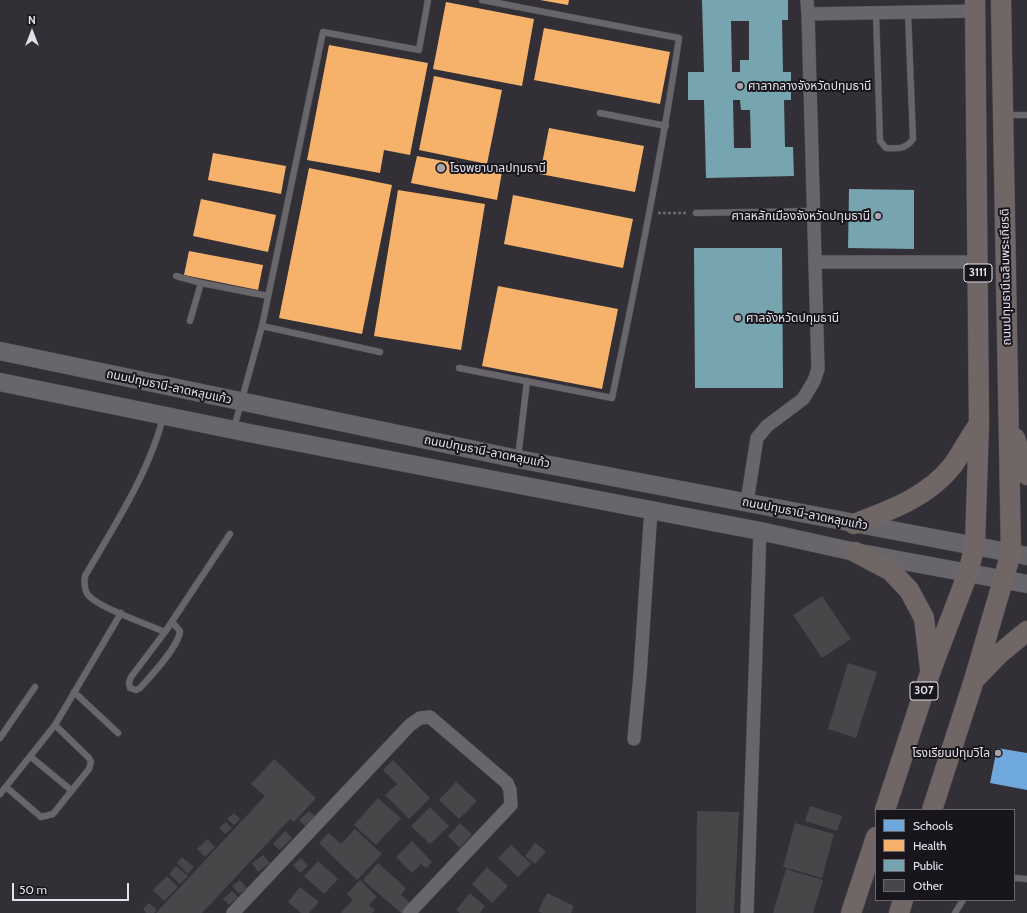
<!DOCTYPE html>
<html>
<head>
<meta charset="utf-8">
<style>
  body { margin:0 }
  #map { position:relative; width:1027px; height:913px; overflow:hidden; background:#323036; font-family:Cabin,sans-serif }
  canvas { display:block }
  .legend { position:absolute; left:875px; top:809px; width:140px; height:92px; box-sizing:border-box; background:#18161c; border:1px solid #6a676e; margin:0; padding:5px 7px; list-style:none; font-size:12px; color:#e4e1ea }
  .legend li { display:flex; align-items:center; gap:8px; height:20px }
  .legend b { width:20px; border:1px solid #6a676e }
  .north { position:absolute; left:12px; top:12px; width:40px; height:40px; -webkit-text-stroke:3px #18161c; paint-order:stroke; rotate:0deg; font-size:11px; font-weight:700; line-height:16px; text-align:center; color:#e4e1ea }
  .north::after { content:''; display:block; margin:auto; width:14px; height:18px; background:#e4e1ea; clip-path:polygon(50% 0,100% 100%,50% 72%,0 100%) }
  .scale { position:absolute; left:12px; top:883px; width:117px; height:18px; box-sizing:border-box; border:2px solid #e4e1ea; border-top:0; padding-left:5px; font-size:12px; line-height:14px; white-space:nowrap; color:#e4e1ea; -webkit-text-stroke:3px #18161c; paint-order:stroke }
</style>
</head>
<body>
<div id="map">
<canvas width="1027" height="913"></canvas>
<ul class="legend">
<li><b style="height:11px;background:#6fa8dc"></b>Schools</li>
<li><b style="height:11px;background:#f6b26b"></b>Health</li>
<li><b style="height:11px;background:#76a5af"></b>Public</li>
<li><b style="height:11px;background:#49464a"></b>Other</li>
</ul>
<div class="north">N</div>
<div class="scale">50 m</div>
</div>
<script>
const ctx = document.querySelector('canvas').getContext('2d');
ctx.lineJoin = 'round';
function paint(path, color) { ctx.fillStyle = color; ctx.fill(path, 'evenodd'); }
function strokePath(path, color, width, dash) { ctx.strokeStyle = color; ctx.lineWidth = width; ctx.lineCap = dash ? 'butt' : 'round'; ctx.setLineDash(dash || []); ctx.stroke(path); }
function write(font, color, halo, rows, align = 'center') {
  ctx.font = font + ' Cabin,"Noto Sans Thai",sans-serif'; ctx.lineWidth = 4; ctx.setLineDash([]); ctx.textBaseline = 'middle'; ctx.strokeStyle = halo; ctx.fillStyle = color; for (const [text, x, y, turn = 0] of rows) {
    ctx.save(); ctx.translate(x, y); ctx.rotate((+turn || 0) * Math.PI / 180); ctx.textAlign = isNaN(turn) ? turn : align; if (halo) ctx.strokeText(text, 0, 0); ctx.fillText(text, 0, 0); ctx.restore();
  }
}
const schools = new Path2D(`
  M997 748 1027 753V790L990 783Z`);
const health = new Path2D(`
  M540 0H569L568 5Z
  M446 2 534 19 522 86 433 69Z
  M544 28 670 52 660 104 534 80Z
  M329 45 428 63 410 155 384 150 380 173 307 160Z
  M434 76 502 90 487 164 419 150Z
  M549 128 644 146 635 192 540 174Z
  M213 153 286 166 281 194 208 180Z
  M417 156 502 172 497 200 411 183Z
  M309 168 392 185 362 334 279 318Z
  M398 190 485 204 461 350 374 336Z
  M513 195 633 219 623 268 504 244Z
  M201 199 276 215 268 252 193 236Z
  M189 251 263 265 258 290 184 275Z
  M498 286 618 309 602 389 482 366Z`);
const public = new Path2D(`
  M702 0H788V20H782L783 72H791V100H784L785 147H793L794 176 706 178 704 100H688V72H704ZM731 21H749V60H740V72H732ZM733 100H740L741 110H750L751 148H734Z
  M849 189 914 190V249L848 248Z
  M694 248H782L783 388H695Z`);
const building = new Path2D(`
  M822 596 851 639 822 658 793 615Z
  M848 663 877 672 856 738 828 729Z
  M274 759 316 798 294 822 290 819 202 913H156L265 796 251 784Z
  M393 760 430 798 409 819 385 795 397 784 383 770Z
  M456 782 477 801 459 819 439 800Z
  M378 798 401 818 376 845 354 825Z
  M810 806 842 816 837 831 805 821Z
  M430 807 449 826 430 844 411 826Z
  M309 811 315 816 305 826 299 820Z
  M697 811 739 812 734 913H696Z
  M234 813 240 819 234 825 227 819Z
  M226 822 232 828 225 834 219 828Z
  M460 823 472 834 460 848 448 836Z
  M795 823 834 834 822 878 783 867Z
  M355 829 382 854 357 880 319 843 329 833 341 844Z
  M285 831 292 838 280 850 273 844Z
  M207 839 215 847 205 857 197 849Z
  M412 841 432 862 426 868 421 864 412 873 396 857Z
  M535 843 546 851 535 864 525 856Z
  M511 845 531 864 518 877 498 858Z
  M263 855 270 863 258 872 252 863Z
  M182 857 194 867 188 874 177 863Z
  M301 858 308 866 300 873 293 865Z
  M318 861 338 879 324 894 304 876Z
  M378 863 406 888 401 895 411 904 403 913H401L363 880Z
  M176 866 188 876 180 884 169 874Z
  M487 867 508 886 492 903 472 884Z
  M786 869 823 880 813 913H773Z
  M167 876 178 887 164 901 153 890Z
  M240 880 247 888 239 894 232 886Z
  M360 880 377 897 369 905 375 910 372 913H342L341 912 353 900 347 894Z
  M300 887 319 902 309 913H301L288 902Z
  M232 891 238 897 229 905 223 899Z
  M470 893 485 906 480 913H460L456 910Z
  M547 893 574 906 571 913H542L538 911Z
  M149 903 157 910 154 913H146L143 909Z`);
const path = new Path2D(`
  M658 213H687`);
const lane = new Path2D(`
  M876 13 880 141 886 148C898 149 906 149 913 139L908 12
  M600 113 666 126
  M1007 115H1027
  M696 213 813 211
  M176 276 201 283
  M190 321 201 283 268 296
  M262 326 380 352
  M459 368 612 398C637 278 661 159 679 38L482 0
  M163 417C150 471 113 528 85 576 84 584 84 591 89 596 102 609 147 624 165 632L230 534
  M234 428 262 326 323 32 419 50 428 0
  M518 458 527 381
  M165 632 131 677 129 683 130 688 136 690 140 688C151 676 179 646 180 631L172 622
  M74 692 118 733
  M0 738 35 687
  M31 757 71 790
  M6 787 41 817 53 814 89 769 91 762 89 758 55 725
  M0 794 55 725 121 613
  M1014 878 1027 879
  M955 913 963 900`);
const street = new Path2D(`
  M807 0 808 14
  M815 262H978
  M747 502 757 438 767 426 803 399 814 381 818 369 808 14 975 11
  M634 739 640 675 651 509
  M233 913 410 725 420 718 430 717 507 783 510 790 511 805 409 913
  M747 913 760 531`);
const secondary = new Path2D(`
  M0 351 518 459 1027 556
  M0 382 249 433 760 531 855 552 1027 584`);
const primary = new Path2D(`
  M1015 438 1027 475
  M854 524C891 510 928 497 953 465 962 452 970 437 979 424
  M855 552 891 571 909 590 924 618 930 668
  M977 677 998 655 1027 631
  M885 810 931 670 968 573 975 545 979 424 975 0
  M932 810 974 680 1011 553 1001 0
  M851 913 876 837
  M899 913 903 900`);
const markers = [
  [740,86,4,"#a6a3ab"],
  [441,168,5,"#a6a3ab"],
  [878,216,4,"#a6a3ab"],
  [738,318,4,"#a6a3ab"],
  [998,753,4,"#a6a3ab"]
];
const shields = [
  [978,273,28],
  [924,691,28]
];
const shieldNames = [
  ["3111",978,273],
  ["307",924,691]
];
const poiNames = [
  ["ศาลากลางจังหวัดปทุมธานี",748,86],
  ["โรงพยาบาลปทุมธานี",450,168],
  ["ศาลหลักเมืองจังหวัดปทุมธานี",870,216,"right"],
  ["ศาลจังหวัดปทุมธานี",746,318],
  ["โรงเรียนปทุมวิไล",990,753,"right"]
];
const streetNames = [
  ["ถนนปทุมธานีเฉลิมพระเกียรติ",1006,277,-91],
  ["ถนนปทุมธานี-ลาดหลุมแก้ว",169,387,12],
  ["ถนนปทุมธานี-ลาดหลุมแก้ว",487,452,11],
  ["ถนนปทุมธานี-ลาดหลุมแก้ว",805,514,11]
];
paint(schools, '#6fa8dc');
paint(health, '#f6b26b');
paint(public, '#76a5af');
paint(building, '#49464a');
strokePath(lane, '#4f4d53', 7);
strokePath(street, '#4f4d53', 14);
strokePath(secondary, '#4f4d53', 19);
strokePath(primary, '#4f4d53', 21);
strokePath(path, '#6a686d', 2.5, [3, 2]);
strokePath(lane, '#68666b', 6);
strokePath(street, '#68666b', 13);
strokePath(secondary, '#68666b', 18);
strokePath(primary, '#706666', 20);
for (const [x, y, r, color] of markers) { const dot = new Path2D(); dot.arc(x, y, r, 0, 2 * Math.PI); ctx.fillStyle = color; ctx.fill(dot); strokePath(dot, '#18161c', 1.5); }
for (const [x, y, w] of shields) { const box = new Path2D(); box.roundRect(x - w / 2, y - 9, w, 18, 3); ctx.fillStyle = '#18161c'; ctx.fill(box); strokePath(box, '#e4e1ea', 1); }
write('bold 11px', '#e4e1ea', null, shieldNames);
write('12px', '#e4e1ea', '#18161c', poiNames, 'left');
write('12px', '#e4e1ea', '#18161c', streetNames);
</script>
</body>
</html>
